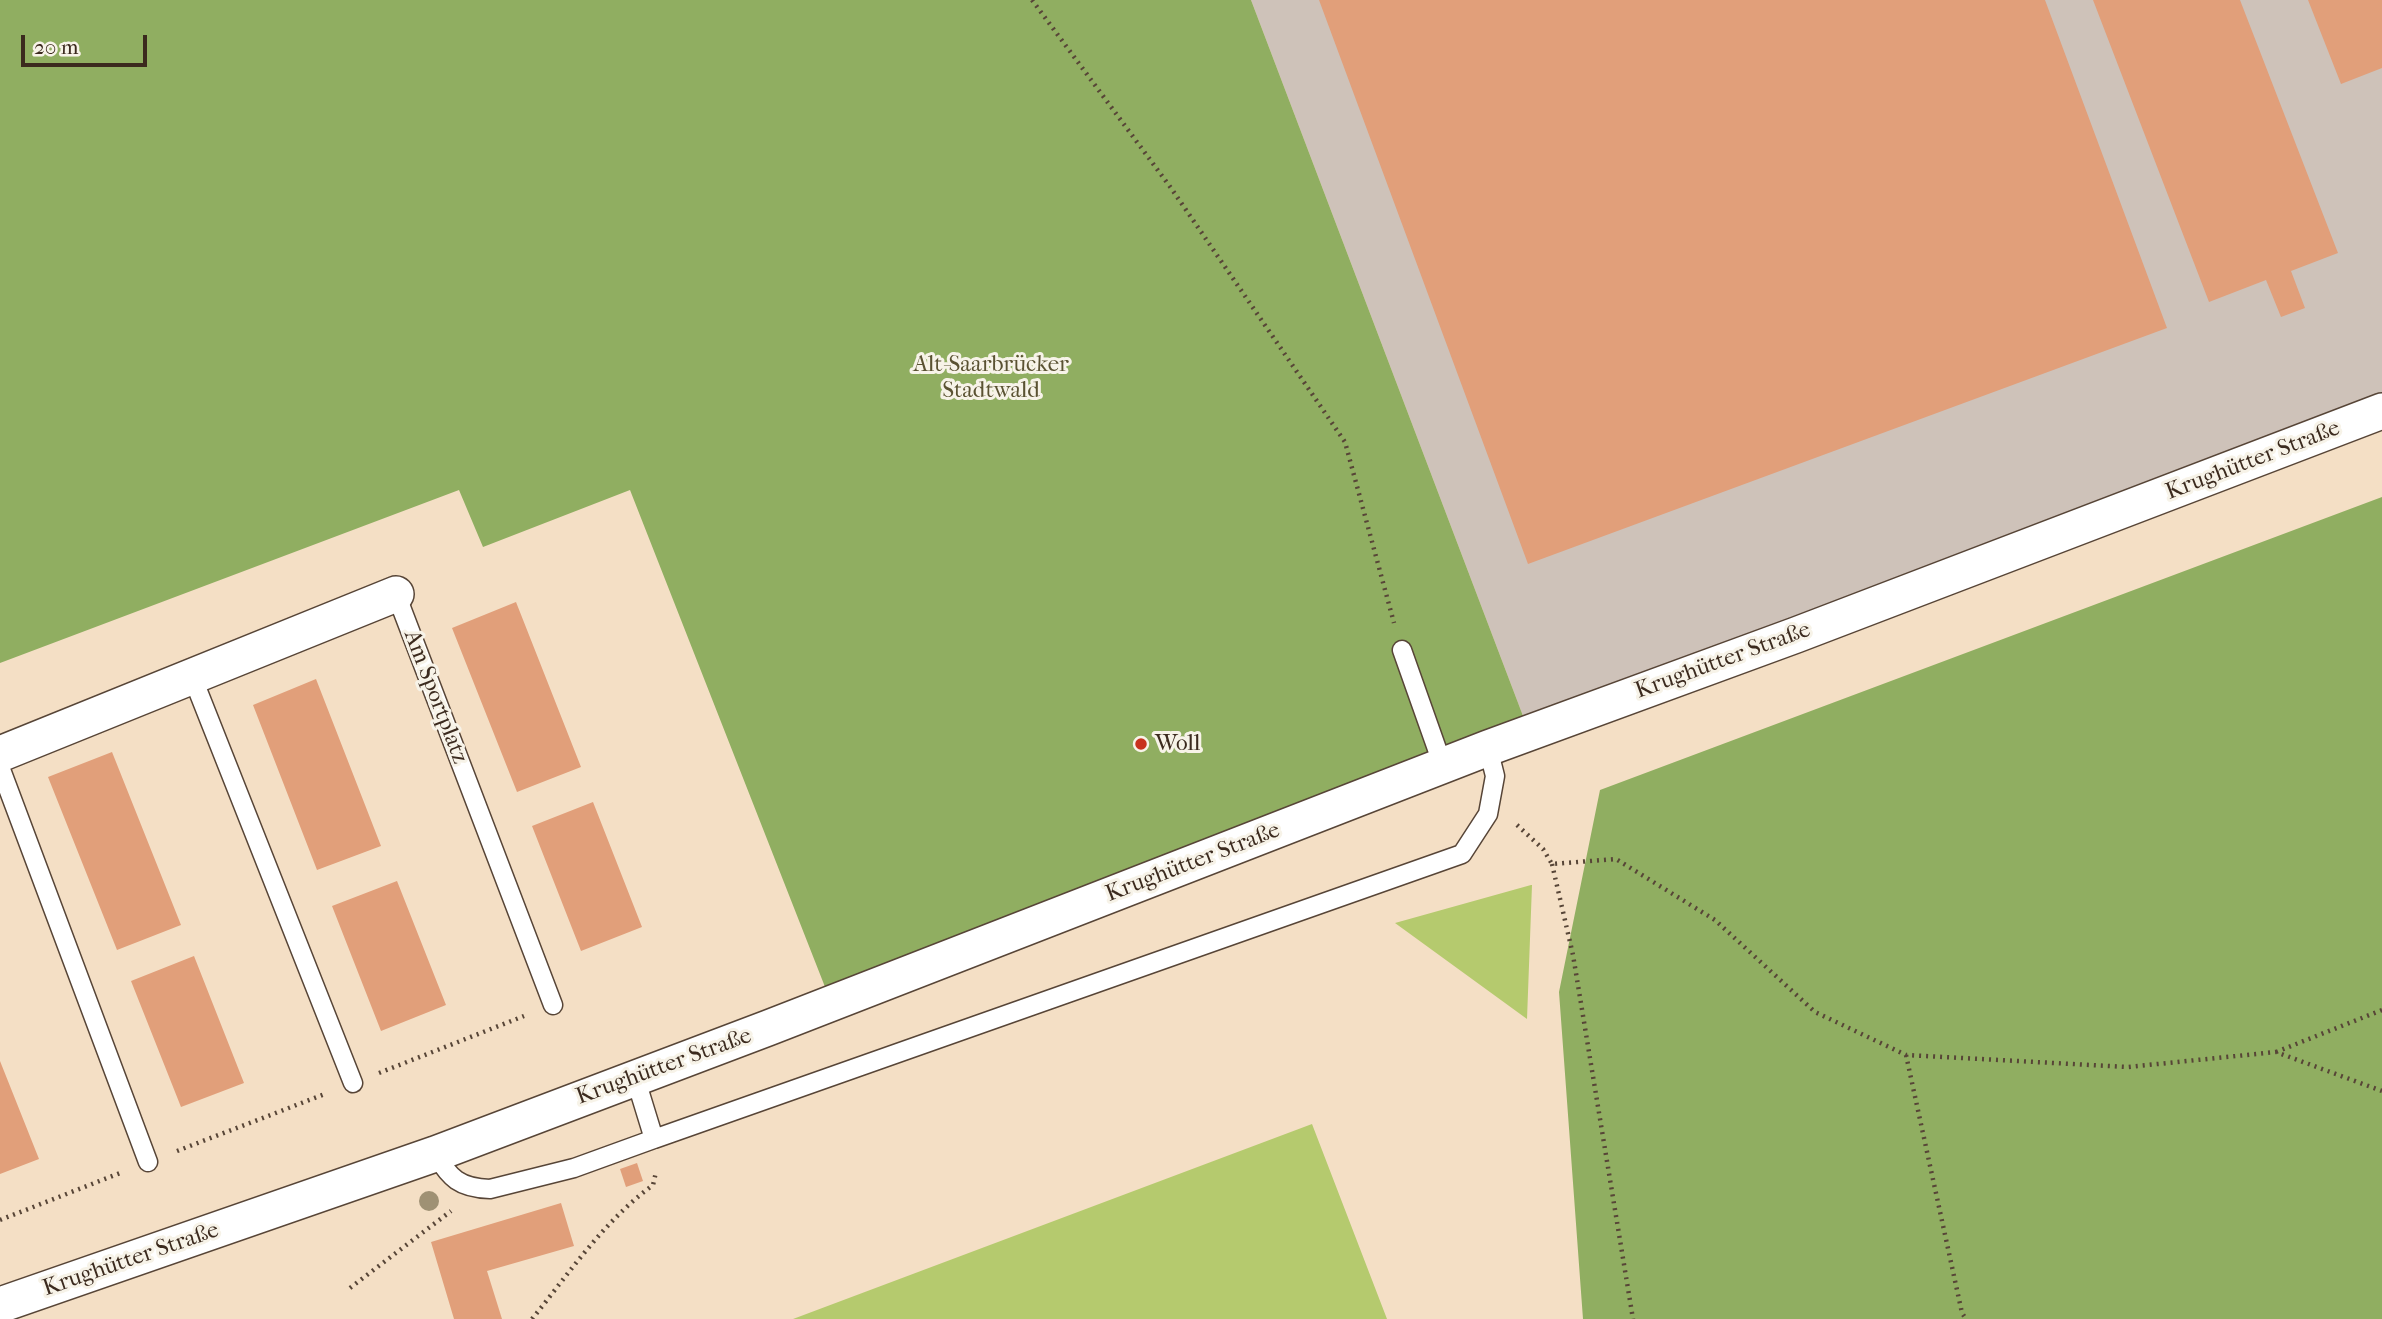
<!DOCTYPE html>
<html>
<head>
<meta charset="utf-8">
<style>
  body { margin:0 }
  #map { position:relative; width:2382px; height:1319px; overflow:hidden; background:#f4dfc5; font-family:"IM FELL French Canon",serif }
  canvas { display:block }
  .scale { position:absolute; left:21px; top:35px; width:126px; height:32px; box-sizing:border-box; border:4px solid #3b2a1e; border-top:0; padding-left:9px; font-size:21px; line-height:24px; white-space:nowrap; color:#3b2a1e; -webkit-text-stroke:5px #f7f3e8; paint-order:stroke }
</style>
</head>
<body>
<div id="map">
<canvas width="2382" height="1319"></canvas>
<div class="scale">20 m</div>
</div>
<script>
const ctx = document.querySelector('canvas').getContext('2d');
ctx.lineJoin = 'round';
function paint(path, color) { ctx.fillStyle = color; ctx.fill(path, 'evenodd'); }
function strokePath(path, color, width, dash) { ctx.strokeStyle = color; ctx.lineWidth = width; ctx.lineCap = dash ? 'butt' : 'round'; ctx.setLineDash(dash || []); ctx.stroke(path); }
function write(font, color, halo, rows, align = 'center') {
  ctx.font = font + ' "IM FELL French Canon",serif'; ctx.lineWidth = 6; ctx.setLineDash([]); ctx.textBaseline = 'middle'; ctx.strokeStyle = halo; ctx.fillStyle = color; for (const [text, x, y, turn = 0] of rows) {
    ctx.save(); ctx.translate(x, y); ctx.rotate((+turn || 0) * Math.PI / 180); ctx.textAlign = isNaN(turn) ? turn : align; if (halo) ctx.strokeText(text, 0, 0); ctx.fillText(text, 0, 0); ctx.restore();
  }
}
const industrial = new Path2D(`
  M1251 0H2382V396L1531 737Z`);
const green = new Path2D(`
  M1532 885 1527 1019 1395 923 1531 885Z
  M1312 1124 1387 1319H793Z`);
const forest = new Path2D(`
  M0 0H1251L1531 737 827 992 630 490 483 547 459 490 0 663Z
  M2382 497V1319H1583L1559 992 1600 790Z`);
const building = new Path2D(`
  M1319 0H2045L2167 328 1528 564Z
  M2093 0H2240L2338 253 2291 271 2305 308 2281 317 2266 280 2209 302Z
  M2308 0H2382V68L2341 84Z
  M516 602 581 767 517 792 452 628Z
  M316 679 381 846 317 870 253 705Z
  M112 752 181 925 117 950 48 777Z
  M593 802 642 927 581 951 532 826Z
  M397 881 446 1005 381 1031 332 906Z
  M194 956 244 1083 181 1107 131 981Z
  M0 1061 39 1159 0 1174Z
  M637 1163 643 1181 626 1187 620 1169Z
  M561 1203 574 1246 487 1271 502 1319H454L431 1242Z`);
const path = new Path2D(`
  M1032 0 1171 188 1345 442 1394 623
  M1517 825 1543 849 1552 864 1616 859 1715 920 1815 1012 1906 1055 2128 1067 2276 1052 2382 1091
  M1552 864 1573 955 1633 1319
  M2276 1052 2382 1010
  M1906 1055 1962 1313 1966 1319
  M379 1073 524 1016
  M177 1151 325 1094
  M0 1220 120 1173
  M350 1288 451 1211
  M532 1319C570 1272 604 1221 653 1185L656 1172`);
const lane = new Path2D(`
  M396 594 553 1005
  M1402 650 1443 766
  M192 676 353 1083
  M0 767 148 1162
  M635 1077 654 1139 1462 854 1488 814 1495 776 1488 748
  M435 1154C450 1178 459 1188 490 1189L574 1168 654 1139`);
const street = new Path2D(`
  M0 754 396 594
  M0 1305 435 1154 768 1028 1488 748 1796 635 2382 411`);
const trees = [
  [429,1201]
];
const markers = [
  [1141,744,7,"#c8321e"]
];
const parkNames = [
  ["Alt-Saarbrücker",991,365],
  ["Stadtwald",991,391]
];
const streetNames = [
  ["Krughütter Straße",2253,461,-21],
  ["Krughütter Straße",1723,661,-20],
  ["Am Sportplatz",435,697,69],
  ["Krughütter Straße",1193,863,-21],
  ["Krughütter Straße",664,1067,-20],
  ["Krughütter Straße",131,1260,-19]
];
const poiNames = [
  ["Woll",1155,744]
];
paint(industrial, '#cec2b9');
paint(green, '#b5ca6e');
paint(forest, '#90ae61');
paint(building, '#e19f7a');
strokePath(lane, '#574537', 21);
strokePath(street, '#574537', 38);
strokePath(path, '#574537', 4.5, [2, 5]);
strokePath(lane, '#fff', 18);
strokePath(street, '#fff', 35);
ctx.fillStyle = '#9f9174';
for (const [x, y] of trees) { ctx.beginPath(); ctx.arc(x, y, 10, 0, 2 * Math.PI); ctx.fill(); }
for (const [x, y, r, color] of markers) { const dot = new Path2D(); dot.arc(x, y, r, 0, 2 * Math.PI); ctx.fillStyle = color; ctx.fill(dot); strokePath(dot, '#f7f3e8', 2.5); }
write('23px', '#5a5232', '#f7f3e8', parkNames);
write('23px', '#3b2a1e', '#f7f3e8', streetNames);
write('23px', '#3b2a1e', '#f7f3e8', poiNames, 'left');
</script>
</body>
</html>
